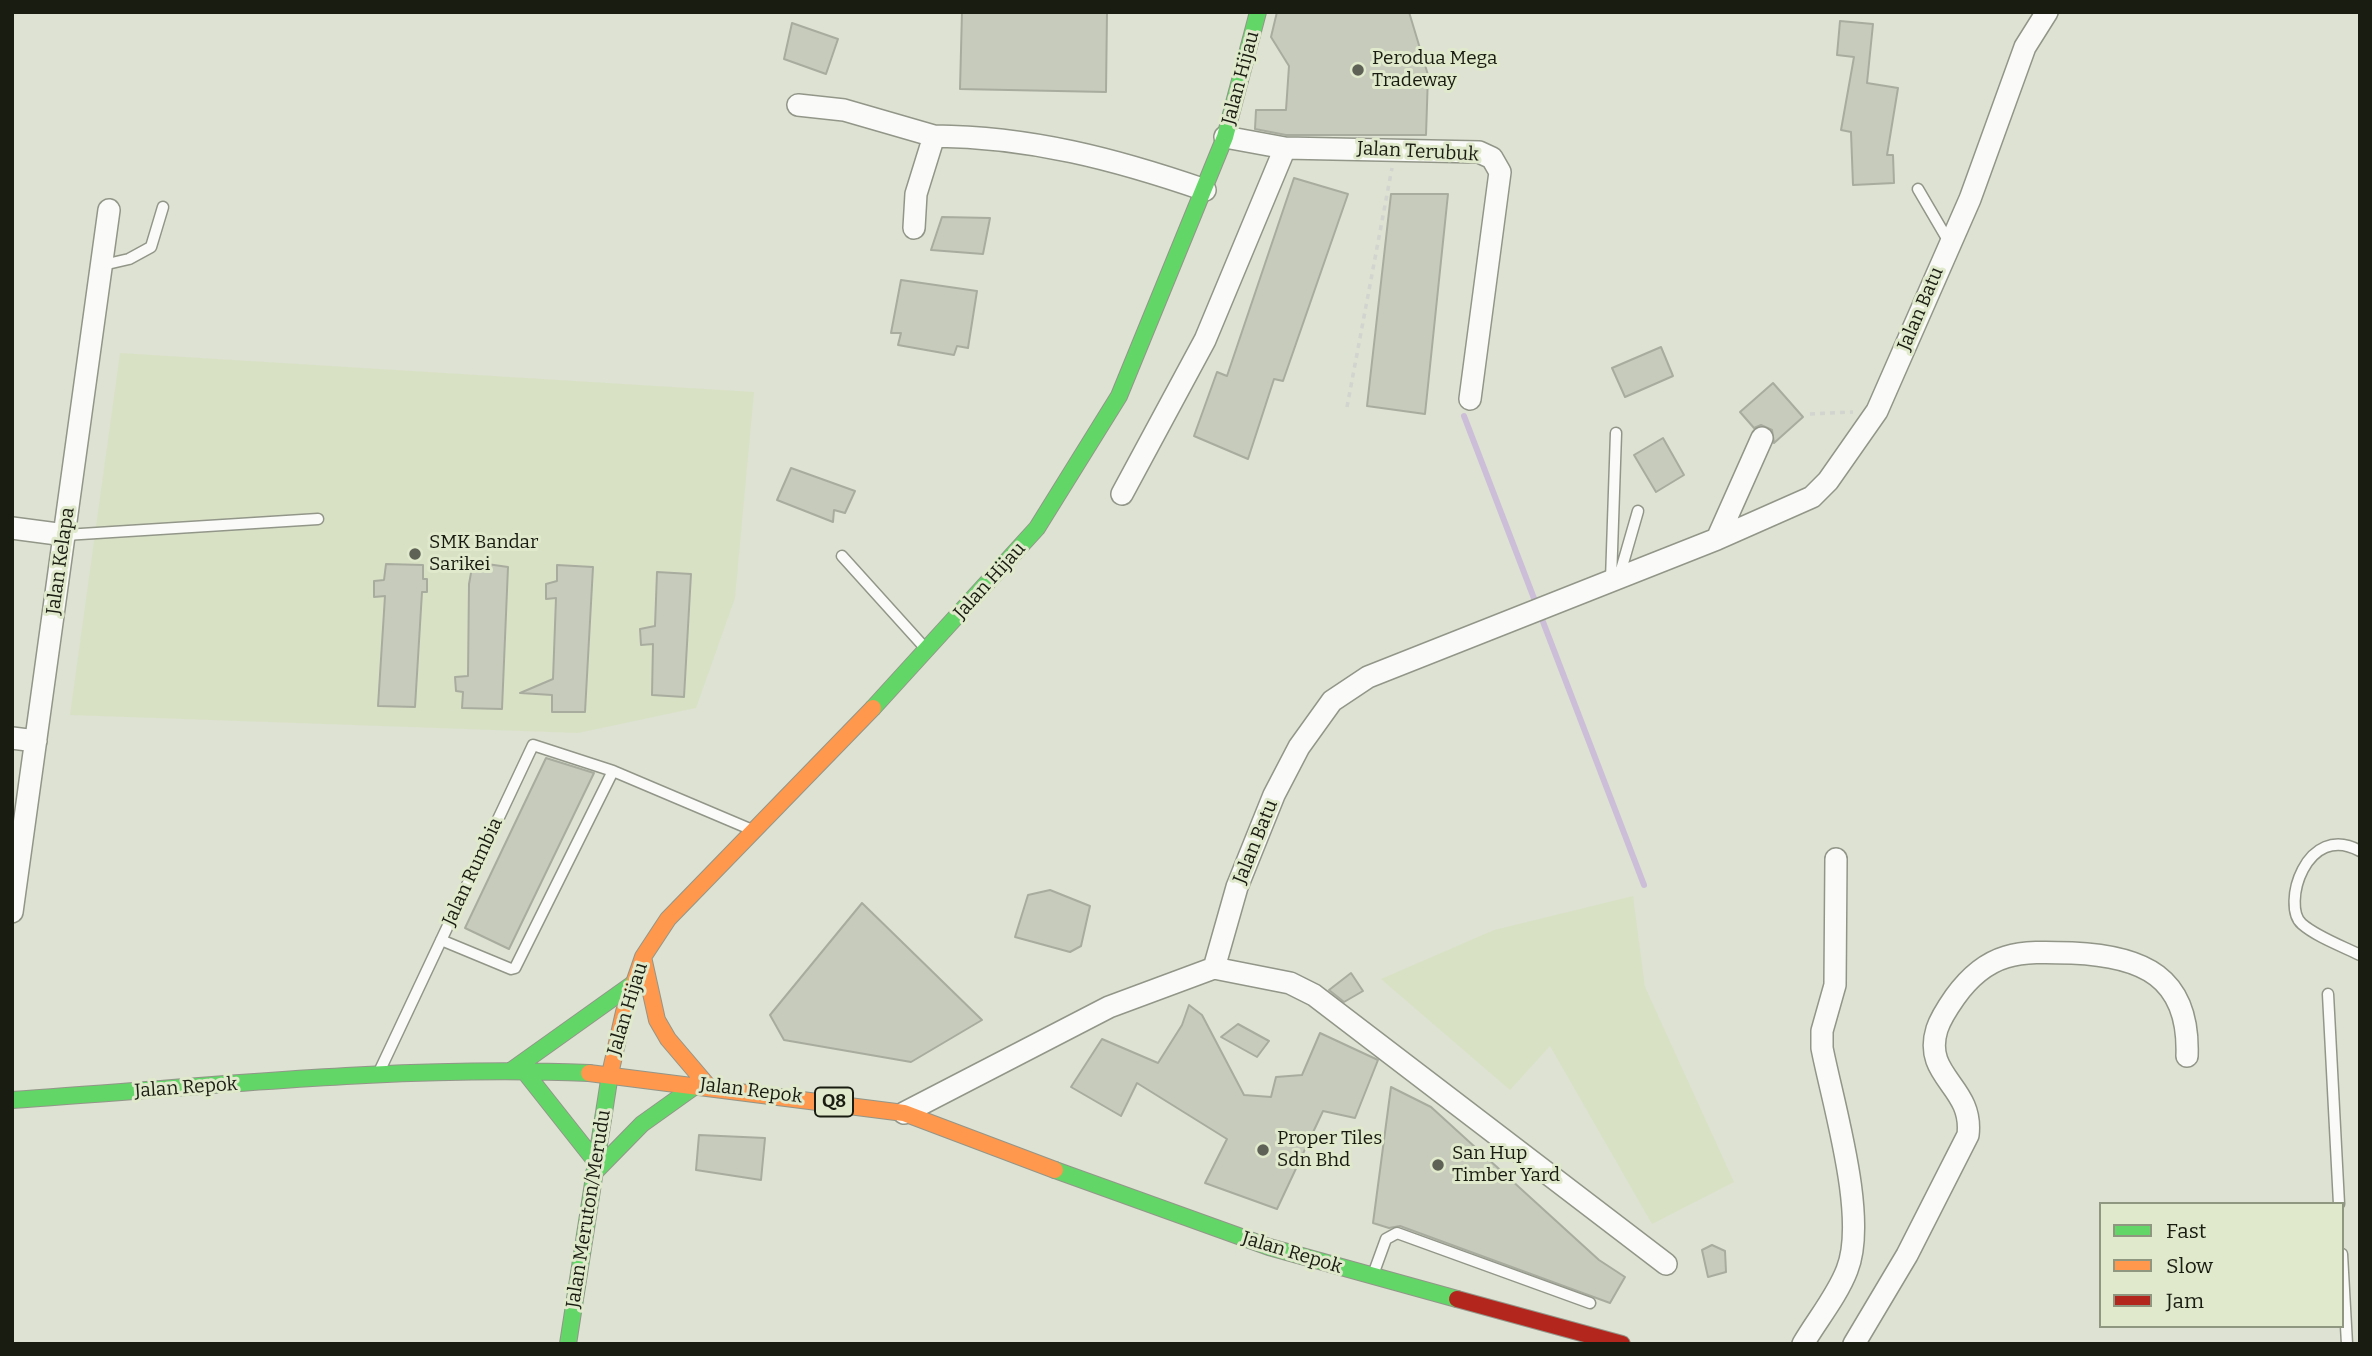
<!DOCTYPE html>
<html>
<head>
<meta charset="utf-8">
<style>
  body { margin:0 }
  #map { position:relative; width:2372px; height:1356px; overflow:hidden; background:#dde2d2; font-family:Bitter,serif }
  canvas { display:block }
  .frame { position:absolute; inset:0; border:14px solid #191c11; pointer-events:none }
  .legend { position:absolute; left:2099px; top:1202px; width:245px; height:126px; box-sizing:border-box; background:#e0e9cb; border:2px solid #909781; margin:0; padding:9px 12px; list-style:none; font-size:21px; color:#191c11 }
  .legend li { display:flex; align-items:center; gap:14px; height:35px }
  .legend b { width:35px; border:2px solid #909781 }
</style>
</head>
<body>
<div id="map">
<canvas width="2372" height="1356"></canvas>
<div class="frame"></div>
<ul class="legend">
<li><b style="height:9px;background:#63d668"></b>Fast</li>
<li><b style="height:9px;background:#ff974d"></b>Slow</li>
<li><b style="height:9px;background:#b3261e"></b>Jam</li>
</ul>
</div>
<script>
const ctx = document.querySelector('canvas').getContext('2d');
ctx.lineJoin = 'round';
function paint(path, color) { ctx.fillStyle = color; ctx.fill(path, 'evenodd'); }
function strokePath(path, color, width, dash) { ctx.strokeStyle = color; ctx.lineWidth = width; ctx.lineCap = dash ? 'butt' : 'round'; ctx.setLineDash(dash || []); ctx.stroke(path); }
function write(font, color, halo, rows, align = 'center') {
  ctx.font = font + ' Bitter,serif'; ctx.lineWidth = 6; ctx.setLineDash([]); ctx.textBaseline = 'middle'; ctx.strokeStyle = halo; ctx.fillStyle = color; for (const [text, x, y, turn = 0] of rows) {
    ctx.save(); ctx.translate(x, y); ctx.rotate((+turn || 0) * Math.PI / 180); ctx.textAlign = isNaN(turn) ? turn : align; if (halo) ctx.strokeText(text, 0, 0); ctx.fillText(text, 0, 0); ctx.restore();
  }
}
const built = new Path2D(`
  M120 353 754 392 735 598 696 708 578 733 70 715Z
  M1633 896 1645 987 1734 1182 1652 1224 1550 1046 1510 1090 1381 979 1494 930Z`);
const stream = new Path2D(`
  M1464 416 1644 885`);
const building = new Path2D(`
  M962 12H1107L1106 92 960 89Z
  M1277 12H1409L1428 75 1426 135H1286L1255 129 1256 110H1286L1289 66 1271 37Z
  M1840 21 1873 24 1867 83 1898 88 1887 155H1893L1894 183 1853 185 1851 132 1841 130 1854 57 1837 55Z
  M792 23 838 39 826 74 784 59Z
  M1294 178 1348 194 1283 381 1274 379 1248 459 1194 436 1217 372 1227 376Z
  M1391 194H1448L1425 414 1367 406Z
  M942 217 990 218 983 254 931 250Z
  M901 280 977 291 968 348 957 346 954 355 898 345 901 333H891Z
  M1661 347 1673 376 1625 397 1612 368Z
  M1773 383 1803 417 1774 443 1772 430 1761 425 1754 428 1740 412Z
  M1663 438 1684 475 1656 492 1634 455Z
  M791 468 855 491 845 513 834 510 833 522 777 500Z
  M473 562 508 567 502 709 462 708 463 692 456 691 455 677 468 676 469 584Z
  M386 564 423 565V579H427V592H422L415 707 378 706 385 596 374 597V581L384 580Z
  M557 565 593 567 585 712H552V695L520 693 553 679 556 598 546 599V584L557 581Z
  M657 572 691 574 684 697 652 695 653 644 641 645 640 629 655 626Z
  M546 758 594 773 509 949 465 928Z
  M1050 890 1090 906 1081 946 1070 952 1015 937 1028 895Z
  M862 903 982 1020 911 1062 784 1040 770 1015Z
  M1351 973 1363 991 1344 1002 1329 990Z
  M1189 1005 1202 1015 1244 1095 1271 1097 1276 1077 1302 1075 1320 1033 1378 1060 1355 1118 1323 1111 1277 1209 1205 1183 1227 1139 1137 1083 1121 1116 1071 1087 1102 1039 1158 1063 1182 1025Z
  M1238 1024 1269 1041 1257 1057 1221 1037Z
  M1391 1087 1431 1107 1599 1260 1625 1277 1610 1303 1400 1226 1389 1228 1373 1223Z
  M699 1135 765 1138 761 1180 696 1170Z
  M1712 1245 1725 1251 1726 1272 1708 1277 1702 1250Z`);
const path = new Path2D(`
  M1347 407 1392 168
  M1810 414 1853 412`);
const lane = new Path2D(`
  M1918 189 1949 242
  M103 265 129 259 151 247 163 207
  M65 535 318 519
  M842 556 926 649
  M1619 577 1638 511
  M1611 580 1616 433
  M2360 851C2306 821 2281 906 2302 924 2317 937 2342 946 2360 955
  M441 940 511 969 515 968 613 771
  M2328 994 2339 1204
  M380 1070 533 745 613 771 750 829
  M2342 1254 2347 1344
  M1374 1272 1386 1239 1397 1233 1590 1303`);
const street = new Path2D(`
  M798 105 844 110 934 136
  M1225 137 1285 148 1479 152 1492 158 1500 172 1470 399
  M914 228 916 194 934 136C1031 137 1115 159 1205 190
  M1122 494 1205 340 1285 148
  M12 528 65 535
  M1717 539 1762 438
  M12 738 36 741
  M12 912 109 210
  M1214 968 1290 983 1314 995 1666 1264
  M904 1113 1109 1007 1214 968 1237 887 1274 795 1299 747 1332 701 1368 677 1717 539 1812 497 1828 481 1877 411 1970 199 2025 47 2047 12
  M1803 1344C1817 1320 1837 1296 1847 1270 1868 1218 1833 1104 1822 1048V1031L1835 985 1836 859
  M1854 1344 1907 1255 1968 1135C1974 1086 1922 1077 1937 1029 1941 1017 1948 1007 1955 997 1988 951 2019 951 2072 953 2142 956 2190 976 2187 1056`);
const fast = new Path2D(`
  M873 708 1037 528 1119 396 1225 137 1258 12
  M512 1070 634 983
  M524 1071 596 1162
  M12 1100C203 1087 397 1065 589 1073
  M1055 1170 1269 1247 1457 1299
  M594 1173 642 1124 698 1084
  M568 1344 610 1074`);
const slow = new Path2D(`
  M643 957 657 1020 668 1039 708 1086
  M589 1073 904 1113 1055 1170
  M610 1074 624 1012 643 957 668 919 873 708`);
const jam = new Path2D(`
  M1457 1299 1622 1344`);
const markers = [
  [1358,70,7,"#5e6155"],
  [415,554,7,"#5e6155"],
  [1263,1150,7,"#5e6155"],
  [1438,1165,7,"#5e6155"]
];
const shields = [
  [834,1102,38]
];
const shieldNames = [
  ["Q8",834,1102]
];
const poiNames = [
  ["Perodua Mega",1372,59],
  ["Tradeway",1372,81],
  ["SMK Bandar",429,543],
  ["Sarikei",429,565],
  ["Proper Tiles",1277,1139],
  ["Sdn Bhd",1277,1161],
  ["San Hup",1452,1154],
  ["Timber Yard",1452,1176]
];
const streetNames = [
  ["Jalan Hijau",1241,78,-75],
  ["Jalan Terubuk",1418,152,3],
  ["Jalan Batu",1921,309,-67],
  ["Jalan Kelapa",61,561,-82],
  ["Jalan Hijau",990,581,-48],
  ["Jalan Batu",1256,842,-68],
  ["Jalan Rumbia",473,872,-65],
  ["Jalan Hijau",628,1009,-73],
  ["Jalan Repok",186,1088,-4],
  ["Jalan Repok",751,1091,7],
  ["Jalan Meruton/Merudu",589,1209,-81],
  ["Jalan Repok",1292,1253,17]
];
paint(built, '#d9e1c5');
strokePath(stream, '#ccbdd8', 6);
paint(building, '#c7cbbc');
strokePath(building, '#a8ac9f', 2);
strokePath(lane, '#929689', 13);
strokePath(street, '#929689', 24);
strokePath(fast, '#929689', 18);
strokePath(slow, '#929689', 18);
strokePath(jam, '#929689', 18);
strokePath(path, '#d2d4cf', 3.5, [5, 5]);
strokePath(lane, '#fafbf8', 10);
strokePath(street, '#fafbf8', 21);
strokePath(fast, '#63d668', 16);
strokePath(slow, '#ff974d', 16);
strokePath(jam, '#b3261e', 16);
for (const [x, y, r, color] of markers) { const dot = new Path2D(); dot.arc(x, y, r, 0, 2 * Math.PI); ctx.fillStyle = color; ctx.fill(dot); strokePath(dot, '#e0e9cb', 2.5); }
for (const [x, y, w] of shields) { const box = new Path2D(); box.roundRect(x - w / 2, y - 14.5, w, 29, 5); ctx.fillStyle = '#e0e9cb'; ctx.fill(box); strokePath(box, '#191c11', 2); }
write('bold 18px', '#191c11', null, shieldNames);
write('19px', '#191c11', '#e0e9cb', poiNames, 'left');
write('19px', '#191c11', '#e0e9cb', streetNames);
</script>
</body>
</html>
